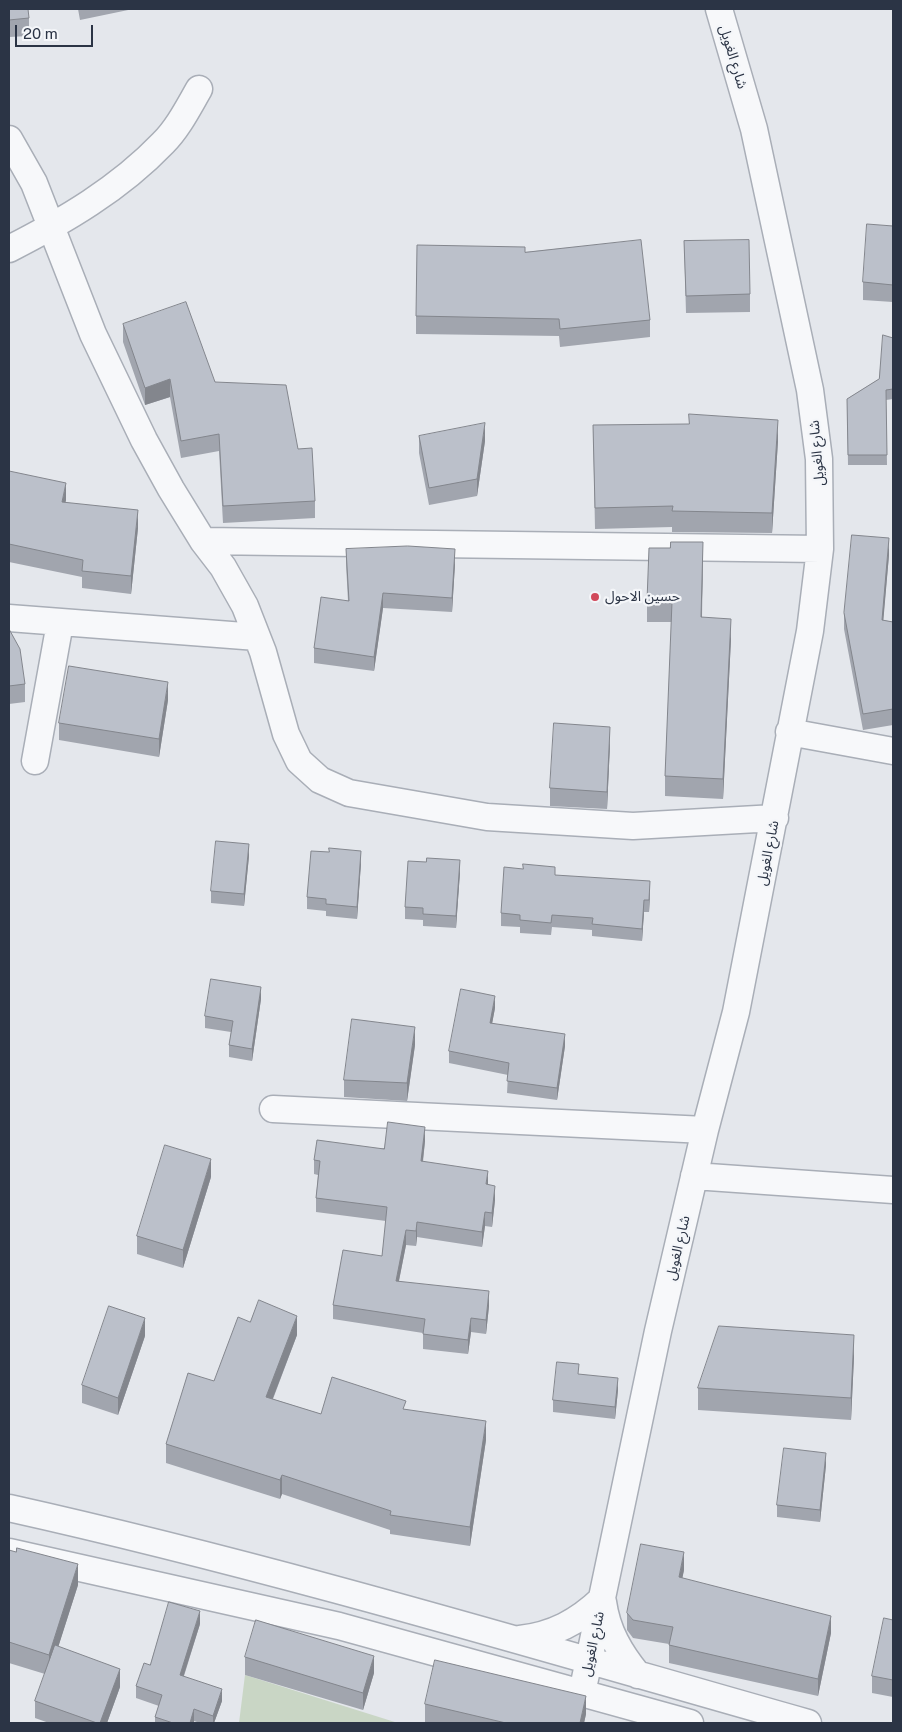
<!DOCTYPE html>
<html>
<head>
<meta charset="utf-8">
<style>
  body { margin:0 }
  #map { position:relative; width:902px; height:1732px; overflow:hidden; background:#e4e7ec; font-family:"Public Sans",sans-serif }
  canvas { display:block }
  .frame { position:absolute; inset:0; border:10px solid #2b3445; pointer-events:none }
  .scale { position:absolute; left:15px; top:25px; width:78px; height:22px; box-sizing:border-box; border:2px solid #2b3445; border-top:0; padding-left:6px; font-size:15px; line-height:18px; white-space:nowrap; color:#2b3445; -webkit-text-stroke:4px #f4f6f9; paint-order:stroke }
</style>
</head>
<body>
<div id="map">
<canvas width="902" height="1732"></canvas>
<div class="frame"></div>
<div class="scale">20 m</div>
</div>
<script>
const ctx = document.querySelector('canvas').getContext('2d');
ctx.lineJoin = 'round';
function paint(path, color) { ctx.fillStyle = color; ctx.fill(path, 'evenodd'); }
function strokePath(path, color, width, dash) { ctx.strokeStyle = color; ctx.lineWidth = width; ctx.lineCap = dash ? 'butt' : 'round'; ctx.setLineDash(dash || []); ctx.stroke(path); }
function write(font, color, halo, rows, align = 'center') {
  ctx.font = font + ' "Public Sans","Noto Sans Arabic",sans-serif'; ctx.lineWidth = 4.5; ctx.setLineDash([]); ctx.textBaseline = 'middle'; ctx.strokeStyle = halo; ctx.fillStyle = color; for (const [text, x, y, turn = 0] of rows) {
    ctx.save(); ctx.translate(x, y); ctx.rotate((+turn || 0) * Math.PI / 180); ctx.textAlign = isNaN(turn) ? turn : align; if (halo) ctx.strokeText(text, 0, 0); ctx.fillText(text, 0, 0); ctx.restore();
  }
}
const green = new Path2D(`
  M245 1675 398 1723H239Z`);
const minor = new Path2D(`
  M9 139 34 183 93 334 144 440 171 489 203 541 223 567 245 606 263 652 286 734 299 761 320 780 349 793 487 817 633 826 775 818
  M9 249C64 221 119 189 163 143 178 128 188 108 199 89
  M203 541 820 549
  M9 618 257 637
  M789 732 893 751
  M35 761 60 623
  M273 1109 705 1130
  M694 1176 893 1190
  M9 1508C278 1568 543 1648 808 1723
  M9 1552 339 1626 690 1723
  M603 1602C607 1631 620 1653 638 1675
  M520 1639C553 1635 578 1622 602 1599
  M582 1693 658 1331 705 1130 736 1012 810 631 820 549 819 459 810 390 754 129 719 9`);
const wall = new Path2D(`
  M9 9 29 18V36L9 37Z
  M78 9H133L80 20Z
  M893 226V302L863 300V282Z
  M684 241 750 294V312L686 313Z
  M525 252 650 320V337L560 347 559 336 416 334V316Z
  M123 324 215 382 298 449 315 501V518L223 523 219 451 181 458 170 397 145 405 123 342Z
  M893 338V399L886 400 887 465H848L847 399 879 379Z
  M593 425 778 441 772 533 672 532V527L595 529Z
  M419 436 485 441 477 496 429 505 419 453Z
  M9 471 66 500 65 502 138 528 131 594 82 588V577L9 562Z
  M346 549 455 564 452 612 383 608 374 671 314 663V648L348 601 346 564Z
  M889 555 883 620 893 622V725L863 730 844 629V613Z
  M703 562 702 617 731 639 723 799 665 796V776L672 622H647V601Z
  M9 629 25 684V702L9 704Z
  M168 700 159 757 59 740V723Z
  M610 744 607 809 550 806V788Z
  M249 856 244 906 211 903V891Z
  M361 863 357 919 326 916V911L307 909V897Z
  M460 872 456 928 423 926V920L405 919V907Z
  M555 875 650 893 649 912H644L642 941 592 936V930L552 927 551 935 520 933V927L501 926V913Z
  M261 999 252 1061 229 1057V1045L231 1032 205 1028V1016Z
  M495 1008 492 1023 565 1046 557 1100 507 1093 508 1075 449 1063V1051Z
  M415 1045 407 1101 344 1097V1080Z
  M425 1141 423 1162 488 1185 495 1200 492 1227 485 1226 482 1247 417 1237 416 1246 406 1245 399 1281 489 1306 486 1334 471 1332 468 1354 423 1349V1333L333 1319V1305L382 1256 386 1221 316 1212V1198L318 1175 314 1174V1160Z
  M211 1177 183 1268 137 1254V1236Z
  M250 1322 297 1335 273 1399 321 1414 406 1409 486 1440 470 1546 390 1534V1530L282 1494 280 1499 166 1463V1444L214 1381Z
  M145 1336 118 1415 82 1403V1385Z
  M854 1357 851 1420 698 1410V1388Z
  M618 1390 615 1419 553 1412V1400Z
  M826 1465 820 1522 777 1517V1505Z
  M9 1550 78 1585 58 1647 120 1687 107 1723H49L35 1718V1701L45 1674 9 1663Z
  M684 1570 682 1578 831 1633 818 1696 669 1663V1644L633 1638 627 1630V1613Z
  M893 1620V1697L872 1693V1676Z
  M200 1624 184 1676 222 1701 214 1723H200L194 1721V1723H155V1717L159 1706 136 1698V1686L150 1665Z
  M245 1657 374 1673 363 1710 245 1675Z
  M425 1704 586 1714 584 1723H432L425 1722Z`);
const shadedWall = new Path2D(`
  M170 379V397L145 405V388Z
  M778 420V441L772 533V513Z
  M485 423V441L477 496V479Z
  M66 483V500L62 519V502Z
  M138 510V528L131 594V576Z
  M889 538V555L882 636V620Z
  M703 542V562L701 637V617Z
  M455 549V564L452 612V598Z
  M383 593V608L374 671V657Z
  M731 619V639L723 799V779Z
  M168 682V700L159 757V739Z
  M610 727V744L607 809V792Z
  M249 844V856L244 906V894Z
  M361 851V863L357 919V907Z
  M460 860V872L456 928V916Z
  M650 881V893L649 912V900Z
  M644 900V912L642 941V929Z
  M261 987V999L252 1061V1049Z
  M495 996V1008L490 1035V1023Z
  M415 1027V1045L407 1101V1083Z
  M565 1034V1046L557 1100V1088Z
  M425 1127V1141L421 1176V1161Z
  M211 1159V1177L183 1268V1250Z
  M488 1171V1185L486 1184Z
  M495 1186V1200L492 1227V1213Z
  M485 1212V1226L482 1247V1232Z
  M417 1222V1237L416 1246V1231Z
  M406 1230V1245L396 1295V1281Z
  M489 1291V1306L486 1334V1320Z
  M297 1316V1335L266 1416V1397Z
  M145 1318V1336L118 1415V1398Z
  M471 1318V1332L468 1354V1340Z
  M854 1335V1357L851 1420V1398Z
  M618 1378V1390L615 1419V1407Z
  M486 1421V1440L470 1546V1527Z
  M826 1453V1465L820 1522V1510Z
  M282 1475V1494L280 1499V1480Z
  M684 1552V1570L679 1595V1577Z
  M78 1564V1585L49 1676V1655Z
  M200 1611V1624L180 1687V1675Z
  M831 1616V1633L818 1696V1679Z
  M374 1656V1673L363 1710V1693Z
  M120 1669V1687L107 1723H100Z
  M222 1689V1701L214 1723H213V1716Z
  M586 1696V1714L584 1723H580Z
  M194 1709V1723H190Z`);
const building = new Path2D(`
  M9 9H28L29 18 9 20Z
  M867 224 893 226V285L863 282Z
  M641 240 650 320 560 329 559 319 416 316 417 245 525 247V252Z
  M749 240 750 294 686 296 684 241Z
  M186 302 215 382 286 385 298 449 312 448 315 501 223 506 219 434 181 441 170 379 145 388 123 324Z
  M883 335 893 338V389L886 390 887 455H848L847 399 879 379Z
  M689 414 778 420 772 513 672 511 673 506 595 508 593 425 689 424Z
  M485 423 477 479 429 488 419 436Z
  M9 471 66 483 62 502 138 510 131 576 82 571 83 560 9 544Z
  M852 535 889 538 882 620 893 622V709L863 714 844 613Z
  M671 542H703L701 617 731 619 723 779 665 776 672 602 647 601 649 548H670Z
  M408 546 455 549 452 598 383 593 374 657 314 648 321 597 349 601 346 549Z
  M9 629 20 649 25 684 9 686Z
  M69 666 168 682 159 739 59 723Z
  M554 723 610 727 607 792 550 788Z
  M216 841 249 844 244 894 211 891Z
  M329 848 361 851 357 907 326 904V899L307 897 311 851 329 852Z
  M427 858 460 860 456 916 423 914V908L405 907 408 861 426 862Z
  M523 864 555 867V875L650 881 649 900H644L642 929 592 924 593 918 552 915 551 923 520 920V915L501 913 504 867 523 869Z
  M211 979 261 987 252 1049 229 1045 233 1021 205 1016Z
  M461 989 495 996 490 1023 565 1034 557 1088 507 1081 509 1063 449 1051Z
  M352 1019 415 1027 407 1083 344 1080Z
  M388 1122 425 1127 421 1161 488 1171 486 1184 495 1186 492 1213 485 1212 482 1232 417 1222 416 1231 406 1230 396 1281 489 1291 486 1320 471 1318 468 1340 423 1334 425 1319 333 1305 343 1250 382 1256 387 1207 316 1198 320 1161 314 1160 317 1140 384 1149Z
  M165 1145 211 1159 183 1250 137 1236Z
  M259 1300 297 1316 266 1397 321 1414 332 1377 406 1401 403 1409 486 1421 470 1527 390 1515 391 1511 282 1475 280 1480 166 1444 188 1373 214 1381 238 1317 250 1322Z
  M109 1306 145 1318 118 1398 82 1385Z
  M719 1326 854 1335 851 1398 698 1388Z
  M557 1362 579 1364 578 1374 618 1378 615 1407 553 1400Z
  M784 1448 826 1453 820 1510 777 1505Z
  M641 1544 684 1552 679 1577 831 1616 818 1679 669 1645 673 1627 633 1620 627 1613Z
  M17 1548 78 1564 49 1655 9 1642V1550L16 1552Z
  M169 1602 200 1611 180 1675 222 1689 213 1716 194 1709 190 1723H173L155 1717 162 1695 136 1686 144 1663 150 1665Z
  M884 1618 893 1620V1680L872 1676Z
  M256 1620 374 1656 363 1693 245 1657Z
  M55 1645 120 1669 100 1723H97L35 1701Z
  M435 1660 586 1696 580 1723H506L425 1704Z`);
const markers = [
  [595,597,5,"#d1495b"]
];
const streetNames = [
  ["شارع الغويل",733,57,73],
  ["شارع الغويل",817,453,-95],
  ["شارع الغويل",768,853,-79],
  ["شارع الغويل",678,1248,-77],
  ["شارع الغويل",593,1644,-78]
];
const poiNames = [
  ["حسين الاحول",605,597]
];
paint(green, '#c9d6c5');
strokePath(minor, '#a9aeb7', 29);
strokePath(minor, '#f7f8fa', 26);
paint(wall, '#a1a5ae');
paint(shadedWall, '#83868d');
paint(building, '#bbc0ca');
strokePath(building, '#83868d', 1);
for (const [x, y, r, color] of markers) { const dot = new Path2D(); dot.arc(x, y, r, 0, 2 * Math.PI); ctx.fillStyle = color; ctx.fill(dot); strokePath(dot, '#f4f6f9', 2); }
write('14px', '#2b3445', '#f4f6f9', streetNames);
write('14px', '#2b3445', '#f4f6f9', poiNames, 'left');
</script>
</body>
</html>
